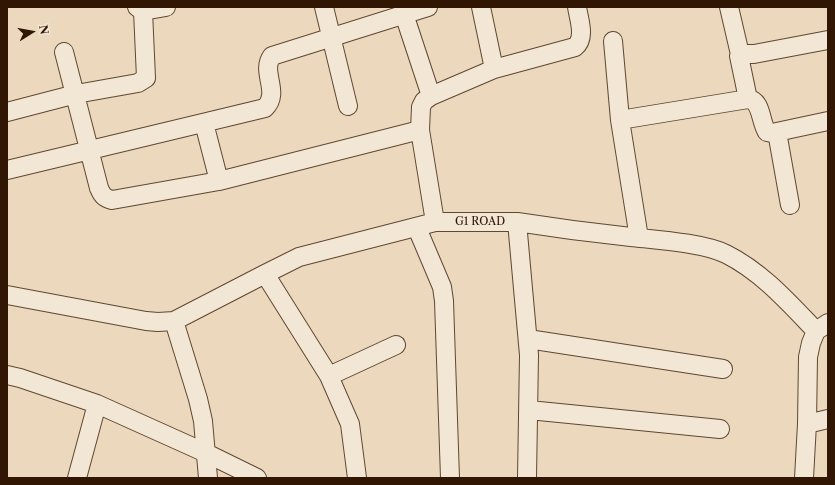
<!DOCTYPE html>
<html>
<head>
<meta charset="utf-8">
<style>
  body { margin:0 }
  #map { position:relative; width:835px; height:485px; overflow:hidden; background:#ebd8bd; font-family:"Libre Caslon Text",serif }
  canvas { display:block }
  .frame { position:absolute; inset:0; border:8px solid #311703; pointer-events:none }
  .north { position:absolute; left:12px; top:12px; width:40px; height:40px; -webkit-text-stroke:3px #f2e6d4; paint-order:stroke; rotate:79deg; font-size:11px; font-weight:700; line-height:16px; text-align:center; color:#311703 }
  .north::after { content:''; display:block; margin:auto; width:14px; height:18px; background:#311703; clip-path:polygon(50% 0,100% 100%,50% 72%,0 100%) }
</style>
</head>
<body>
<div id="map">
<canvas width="835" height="485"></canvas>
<div class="frame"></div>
<div class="north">N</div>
</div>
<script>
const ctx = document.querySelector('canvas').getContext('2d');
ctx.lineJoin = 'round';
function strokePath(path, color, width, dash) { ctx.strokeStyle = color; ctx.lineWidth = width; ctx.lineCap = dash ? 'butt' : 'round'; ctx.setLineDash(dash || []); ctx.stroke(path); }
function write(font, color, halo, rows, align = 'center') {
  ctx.font = font + ' "Libre Caslon Text",serif'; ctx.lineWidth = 3; ctx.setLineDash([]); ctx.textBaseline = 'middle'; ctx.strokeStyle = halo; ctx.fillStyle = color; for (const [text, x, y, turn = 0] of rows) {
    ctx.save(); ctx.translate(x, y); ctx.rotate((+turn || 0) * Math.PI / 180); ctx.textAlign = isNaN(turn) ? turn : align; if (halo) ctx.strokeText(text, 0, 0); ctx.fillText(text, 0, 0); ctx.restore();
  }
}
const minor = new Path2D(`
  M137 7 143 11 166 7
  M324 7 348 106
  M481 7 494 69
  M729 7 739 50 743 54H754L828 40
  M404 14 431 96
  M613 41 620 120 639 238
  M64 52 99 188C102 195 104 198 112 200L219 181 420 130
  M739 56 748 99
  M7 112 76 94 138 83 146 78 143 11
  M620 120 748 99C762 100 760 122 767 132L772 133 828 121
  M204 123 219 181
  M777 132 790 205
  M7 170 265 108C281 92 260 72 272 56L428 7
  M517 222C555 228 593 233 631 237 658 240 703 243 726 254 762 272 789 303 816 331
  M417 228 442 287 444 301 450 478
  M265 274 329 376 350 424 357 478
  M7 295 146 321 158 322 174 321 265 274 299 257 435 222
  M174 321 198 399 203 421 208 478
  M528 339 723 369
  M7 375 20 378 97 404 206 453 257 478
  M329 376 396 345
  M529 410 720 429
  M807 424 828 419
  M77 478 97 404
  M527 478 529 355 517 222H435L420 130 421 107 424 101 431 96 494 69 575 47C586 38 579 20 577 7
  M804 478 807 424 808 357 811 343 816 331 828 323`);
const streetNames = [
  ["G1 ROAD",480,222]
];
strokePath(minor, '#604732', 20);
strokePath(minor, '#f2e6d4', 18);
write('11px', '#311703', '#f2e6d4', streetNames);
</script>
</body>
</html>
